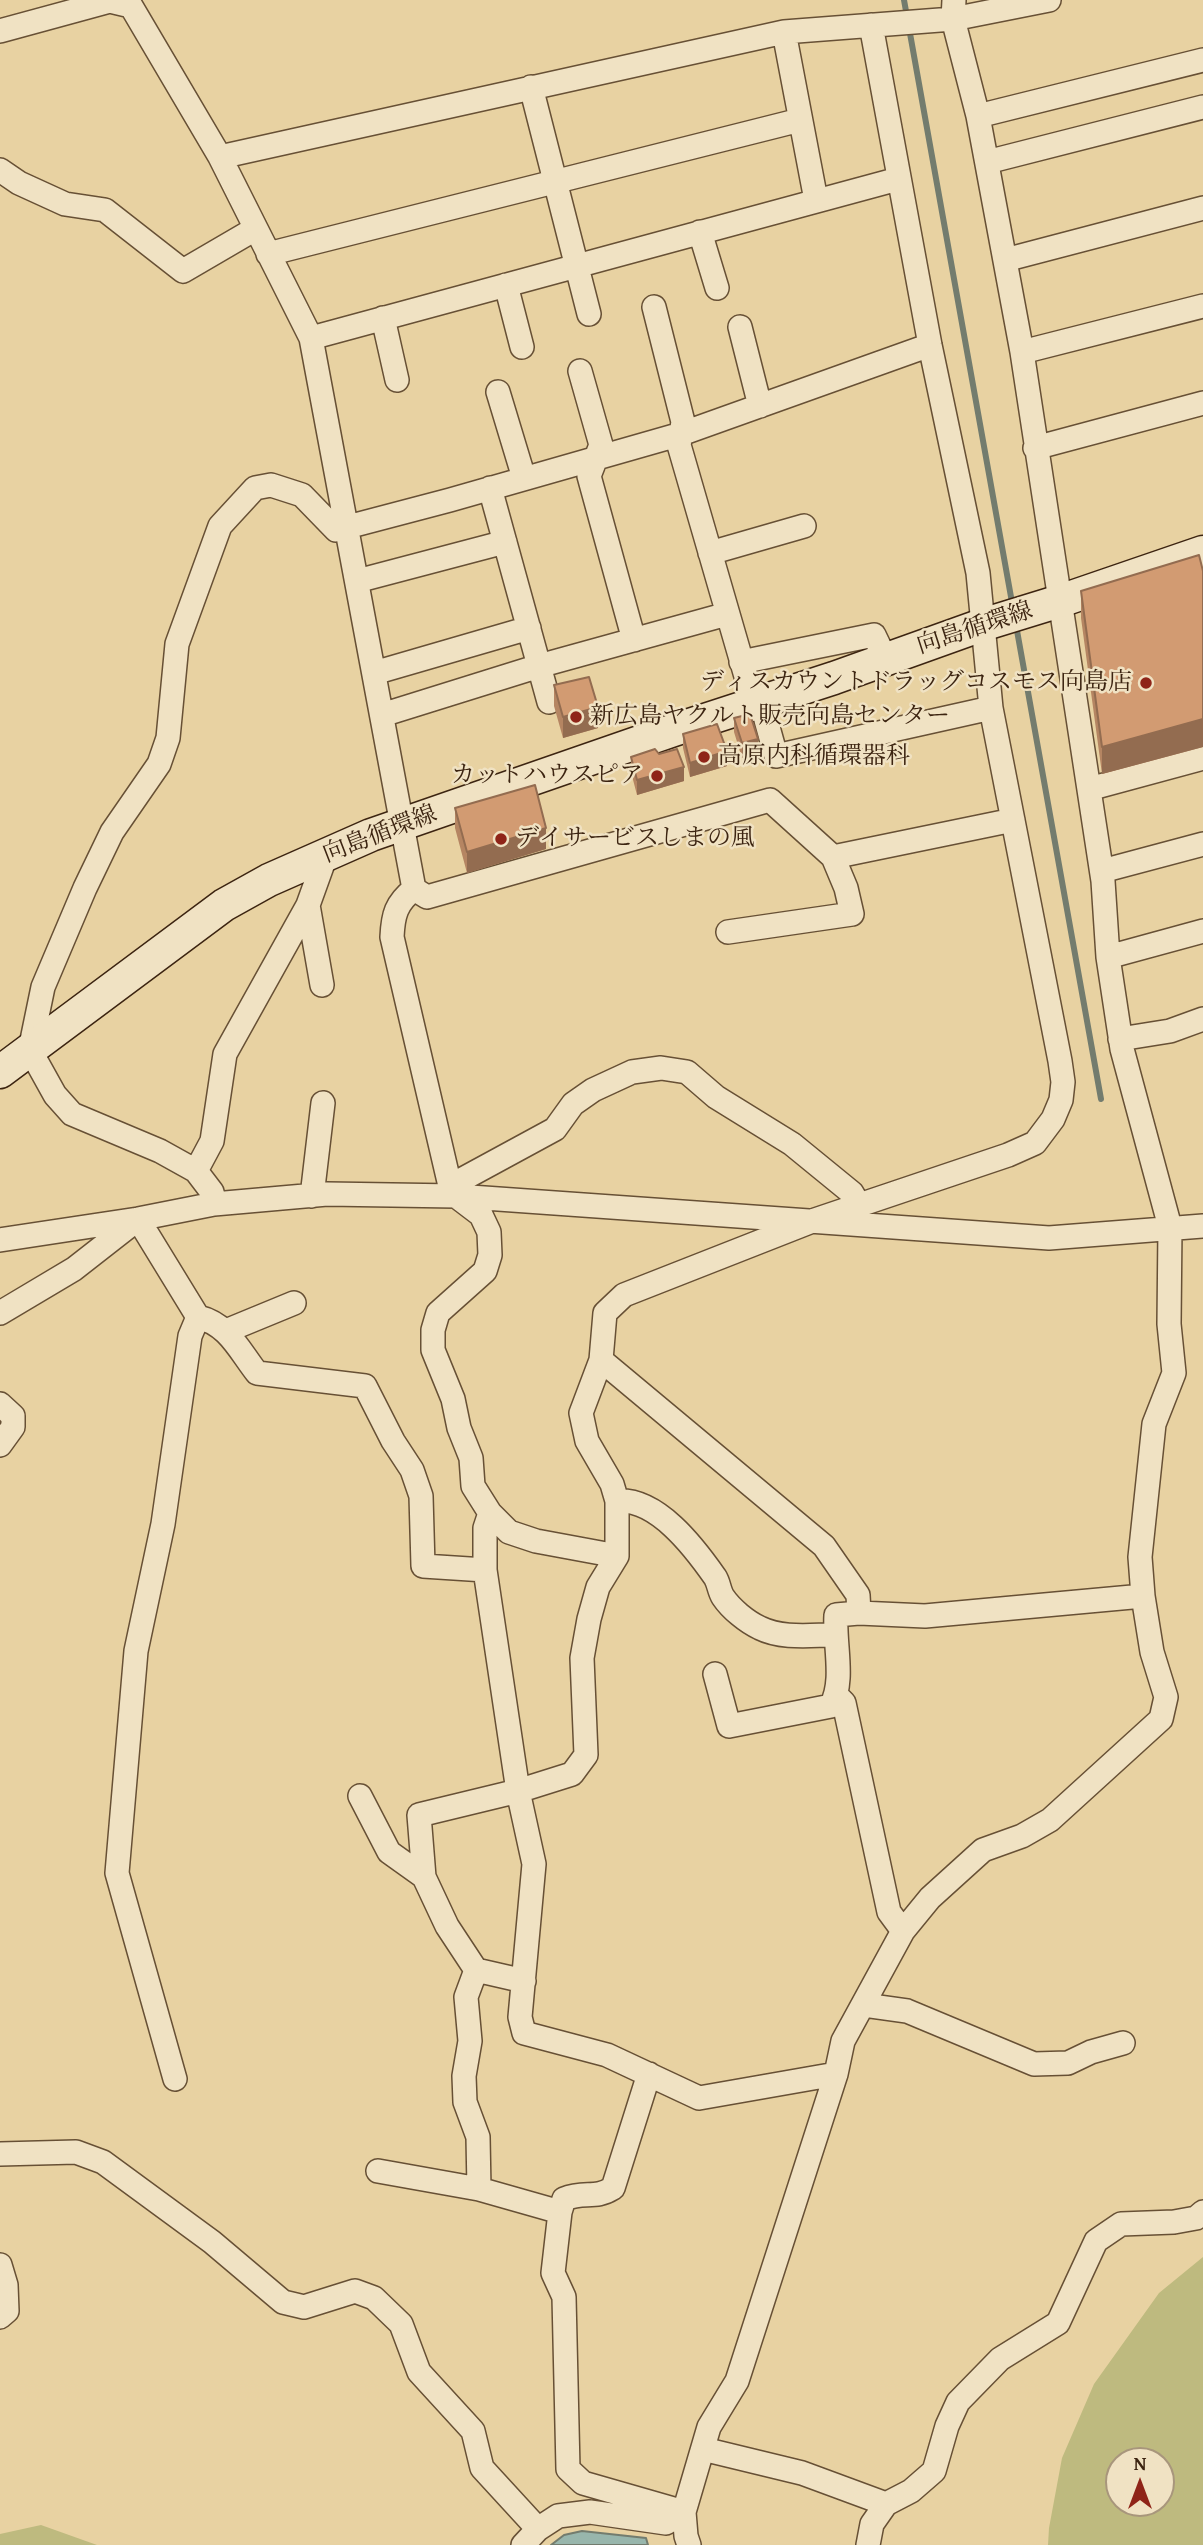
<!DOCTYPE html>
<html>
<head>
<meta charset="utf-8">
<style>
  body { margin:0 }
  #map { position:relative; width:1203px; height:2545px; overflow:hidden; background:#e8d2a2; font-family:"Gentium Book Plus",serif }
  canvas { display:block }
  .north { position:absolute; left:1105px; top:2447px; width:70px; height:70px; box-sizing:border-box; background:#f0e2c3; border:2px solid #a8967c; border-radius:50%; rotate:0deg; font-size:19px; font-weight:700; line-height:28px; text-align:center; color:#3c2411 }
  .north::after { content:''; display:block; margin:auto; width:24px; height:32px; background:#8f2418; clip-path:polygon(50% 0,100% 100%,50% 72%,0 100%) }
</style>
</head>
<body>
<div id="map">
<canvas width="1203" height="2545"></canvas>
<div class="north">N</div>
</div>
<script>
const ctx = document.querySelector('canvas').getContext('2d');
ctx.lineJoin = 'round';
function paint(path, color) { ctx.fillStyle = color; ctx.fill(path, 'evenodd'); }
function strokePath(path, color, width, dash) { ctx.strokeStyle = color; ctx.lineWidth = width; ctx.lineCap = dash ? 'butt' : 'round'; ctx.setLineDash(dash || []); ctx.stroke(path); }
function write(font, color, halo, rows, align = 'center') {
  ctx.font = font + ' "Gentium Book Plus","Noto Serif JP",serif'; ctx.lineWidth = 5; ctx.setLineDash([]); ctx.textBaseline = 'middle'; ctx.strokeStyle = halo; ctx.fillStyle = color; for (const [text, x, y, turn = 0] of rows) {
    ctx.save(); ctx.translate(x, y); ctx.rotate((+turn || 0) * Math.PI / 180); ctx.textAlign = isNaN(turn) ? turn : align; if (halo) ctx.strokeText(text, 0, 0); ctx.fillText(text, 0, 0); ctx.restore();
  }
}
const green = new Path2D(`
  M1203 2257V2545H1048L1049 2528 1062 2458 1094 2384 1159 2293ZM1161 2461V2503H1119V2461Z
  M41 2525 97 2545H0V2534Z`);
const water = new Path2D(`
  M582 2531 646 2538 648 2545H551L564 2535Z`);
const stream = new Path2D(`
  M904 0 1013 608
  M1016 625 1101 1099`);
const street = new Path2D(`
  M0 31 110 1 131 6 220 157 311 338 414 889C396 903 393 915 392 937L450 1186 456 1196 481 1215 489 1232 490 1255 485 1271 438 1313 433 1330V1350L453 1399 459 1428 471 1458 473 1486 490 1513 509 1532 536 1541 617 1556
  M784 32 816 200
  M531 87 589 314
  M978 116 1203 60
  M220 157 784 32 953 19 1049 0
  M987 162 1203 107
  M0 170 19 183 65 204 105 210 183 271 255 229
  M700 232 717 288
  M268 254 800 120
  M1005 260 1203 208
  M506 285 522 347
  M654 307 683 422 679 445 754 704
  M383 318 397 380
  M740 327 760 406
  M311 338 898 179
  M1022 352 1203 306
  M580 371 601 445 589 476 634 640
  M498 392 524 478
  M1035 448 1203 403
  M490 488 549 702
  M710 553 804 526
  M357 581 505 542
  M741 662 874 635 885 658
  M374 673 529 628
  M761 702 776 756 991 708
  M382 715 539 666 727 614
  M1089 789 1203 758
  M833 857 1013 820
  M1102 871 1203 844
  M414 889 427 897 770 800 833 857 846 888 852 914 728 932
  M308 905 322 985
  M1108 957 1203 931
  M1120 1039 1170 1031 1203 1019
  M196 1171 212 1141 225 1054 308 905 326 855
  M450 1186 555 1129 573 1104 593 1090 632 1072 661 1068 687 1072 716 1097 792 1144 852 1193 859 1205
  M312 1196 323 1103
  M214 1204 212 1192 196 1171 160 1151 72 1114 55 1095 30 1050 43 987 85 888 112 832 159 764 168 738 177 644 220 526 255 488 271 485 302 495 336 530 450 500 681 434 930 345
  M0 1240 138 1219 214 1204 327 1194 456 1196 1049 1238 1203 1226
  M0 1313 74 1269 138 1219 198 1317C228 1324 239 1350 257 1373L365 1386 393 1441 412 1470 421 1496 423 1566 485 1570
  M226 1331 294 1303
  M601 1360 824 1546 858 1595 859 1613
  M0 1404 13 1416V1427L0 1445
  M617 1501C657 1498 694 1547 715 1577 719 1583 719 1591 723 1597 731 1609 747 1622 760 1628 782 1639 811 1635 834 1635
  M490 1513 485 1528V1570L518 1791 534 1864 520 2017 524 2033 607 2055 699 2098 836 2074
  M715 1674 729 1726 831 1706C845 1680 834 1645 836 1615L859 1613 925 1616 1143 1596
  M837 1696 844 1703 889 1912 903 1931
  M360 1796 389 1852 424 1877
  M476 1970 466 1997 470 2041 464 2076 465 2102 478 2137 479 2189
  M524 1981 476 1970 447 1926 424 1877 419 1815 518 1791 572 1774 586 1755 582 1658 589 1619 598 1587 617 1556V1501L612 1484 587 1441 581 1413 601 1360 605 1313 624 1295 815 1220 1008 1155 1035 1143 1053 1119 1061 1100 1063 1082 1060 1061 991 708 978 573 930 345 871 25
  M864 2005 907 2011 1034 2064 1068 2063 1091 2052 1123 2043
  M649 2074 613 2188C594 2200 585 2190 564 2199L560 2212 553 2273 564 2297 568 2469 583 2483 684 2512
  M175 2079 117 1873 136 1651 163 1524 190 1336 198 1317
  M0 2154 76 2152 103 2162 212 2242 283 2302 304 2307 355 2291 374 2298 401 2324 419 2372 473 2431 482 2468 538 2529
  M378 2171 479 2189 560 2212
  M0 2265 6 2285 7 2311 0 2317
  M703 2449 802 2473 886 2504
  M523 2545 538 2529 558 2516 590 2512 666 2523 684 2512
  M689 2545 686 2536 684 2512 709 2427 737 2381 836 2074 843 2041 903 1931 930 1898 983 1850 1022 1836 1050 1820 1161 1719 1166 1697 1152 1652 1143 1596 1140 1557 1154 1424 1174 1373 1169 1324 1170 1227 1122 1049 1108 957 1103 881 1022 352 978 116 953 19 954 0
  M868 2545 872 2524 886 2504 911 2491 934 2471 947 2426 958 2402 1000 2359 1058 2323 1096 2241 1121 2224 1174 2222 1196 2218 1203 2212`);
const secondary = new Path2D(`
  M0 1072 224 905 269 880 371 835 674 730 834 678 982 625 1060 601 1203 552`);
const wall = new Path2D(`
  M1203 571V747L1102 774 1081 618V591Z
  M554 685 598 728 563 738 554 706Z
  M734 718 758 753 742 758 734 732Z
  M683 734 727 766 690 777 683 748Z
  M631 757 684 781 637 795 631 772Z
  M455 808 546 849 467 873 455 828Z`);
const shadedWall = new Path2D(`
  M598 707V728L563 738V717Z
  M1203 719V747L1102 774V747Z
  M758 739V753L742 758V743Z
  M727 751V766L690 777V763Z
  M684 767V781L637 795V780Z
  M546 828V849L467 873V852Z`);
const building = new Path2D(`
  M1199 555 1203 571V719L1102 747 1081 591Z
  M589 677 598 707 563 717 554 685Z
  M750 714 758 739 742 743 734 718Z
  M717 724 727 751 690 763 683 734Z
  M655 749 659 754 677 749 684 767 637 780 631 757Z
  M535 785 546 828 467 852 455 808Z`);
const markers = [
  [1146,683,7,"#8f2418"],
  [576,717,7,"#8f2418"],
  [704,757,7,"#8f2418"],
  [657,776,7,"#8f2418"],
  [501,839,7,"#8f2418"]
];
const streetNames = [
  ["向島循環線",975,629,-18],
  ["向島循環線",380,835,-21]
];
const poiNames = [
  ["ディスカウントドラッグコスモス向島店",1132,683,"right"],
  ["新広島ヤクルト販売向島センター",590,717],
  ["高原内科循環器科",718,757],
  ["カットハウスピア",643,776,"right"],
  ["デイサービスしまの風",515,839]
];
paint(green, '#beba7f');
paint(water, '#98b6ac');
strokePath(water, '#737c6e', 2);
strokePath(stream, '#737c6e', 6);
strokePath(street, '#675035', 26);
strokePath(secondary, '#3c2411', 35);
strokePath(street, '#f0e2c3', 23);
strokePath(secondary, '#f0e2c3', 32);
paint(wall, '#b58562');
paint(shadedWall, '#936c50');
paint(building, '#d29b72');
strokePath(building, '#936c50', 2);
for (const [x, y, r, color] of markers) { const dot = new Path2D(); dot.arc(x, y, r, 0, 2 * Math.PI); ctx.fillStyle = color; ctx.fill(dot); strokePath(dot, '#f0e2c3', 2.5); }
write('24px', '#3c2411', '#f0e2c3', streetNames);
write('24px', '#3c2411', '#f0e2c3', poiNames, 'left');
</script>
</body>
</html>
